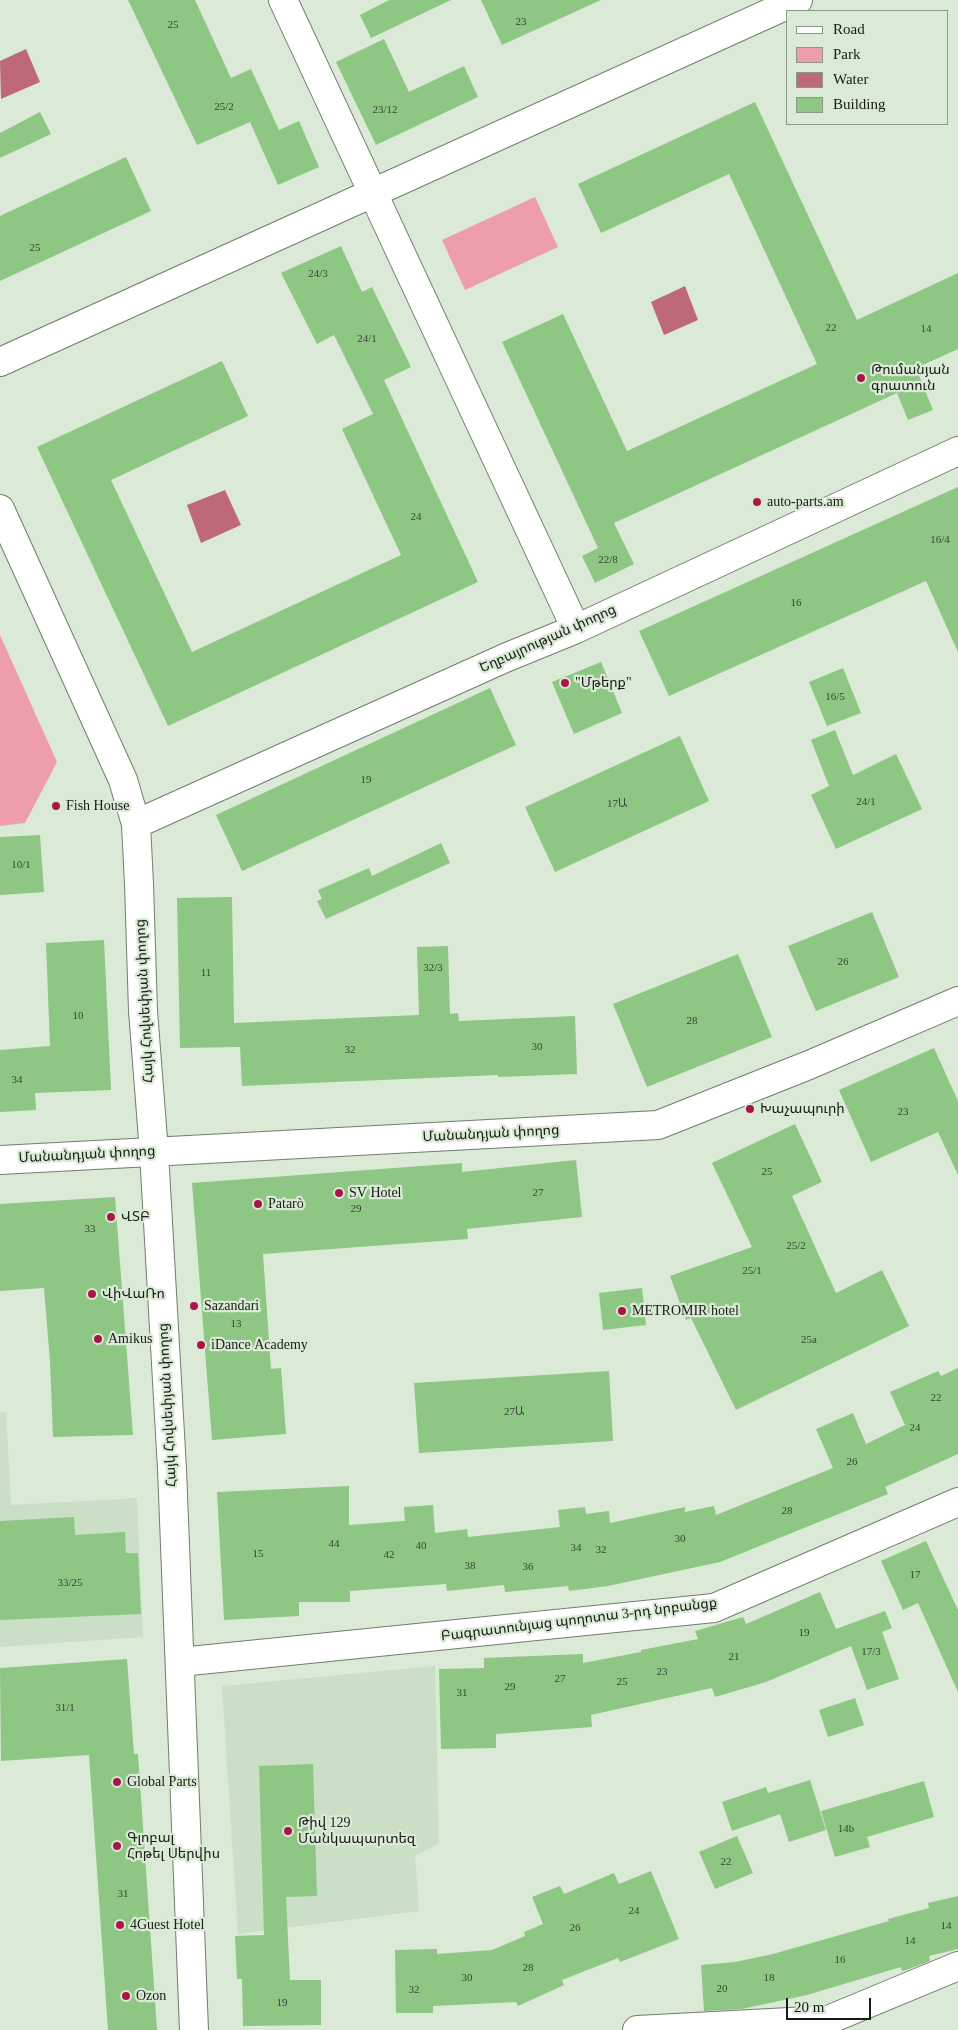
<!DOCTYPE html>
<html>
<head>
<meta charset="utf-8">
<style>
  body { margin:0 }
  #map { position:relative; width:958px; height:2030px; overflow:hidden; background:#daead6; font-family:"Times New Roman",serif }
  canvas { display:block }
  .legend { position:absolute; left:786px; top:10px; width:162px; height:115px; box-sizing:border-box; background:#daead6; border:1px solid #8c9889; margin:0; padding:6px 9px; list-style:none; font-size:15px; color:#161c15 }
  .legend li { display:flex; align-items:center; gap:10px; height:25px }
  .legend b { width:25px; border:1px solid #8c9889 }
  .scale { position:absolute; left:786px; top:1998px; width:85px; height:22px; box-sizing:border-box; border:2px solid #161c15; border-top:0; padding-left:6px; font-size:15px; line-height:18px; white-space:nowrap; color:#161c15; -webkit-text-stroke:4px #daead6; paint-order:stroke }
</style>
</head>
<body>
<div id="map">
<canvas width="958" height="2030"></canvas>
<ul class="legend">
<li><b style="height:6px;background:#fff"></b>Road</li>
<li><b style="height:14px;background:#ee9eaa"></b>Park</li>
<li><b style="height:14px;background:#be6977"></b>Water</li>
<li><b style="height:14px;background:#8ec684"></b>Building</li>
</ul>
<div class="scale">20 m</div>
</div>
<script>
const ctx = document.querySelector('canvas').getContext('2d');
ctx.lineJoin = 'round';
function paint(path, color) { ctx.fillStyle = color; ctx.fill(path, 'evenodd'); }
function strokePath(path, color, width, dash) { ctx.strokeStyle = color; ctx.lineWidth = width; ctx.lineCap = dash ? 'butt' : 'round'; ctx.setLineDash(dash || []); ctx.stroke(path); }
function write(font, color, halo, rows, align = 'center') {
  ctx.font = font + ' "Times New Roman","Noto Sans Armenian",serif'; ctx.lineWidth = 4.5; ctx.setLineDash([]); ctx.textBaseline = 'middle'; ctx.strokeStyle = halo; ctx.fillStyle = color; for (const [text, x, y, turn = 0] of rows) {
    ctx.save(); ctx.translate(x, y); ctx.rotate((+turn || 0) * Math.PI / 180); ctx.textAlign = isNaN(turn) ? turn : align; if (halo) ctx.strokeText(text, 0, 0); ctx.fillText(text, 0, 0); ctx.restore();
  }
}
const built = new Path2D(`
  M0 1412H6L11 1505 137 1498 143 1637 0 1647Z
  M435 1666 439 1843 415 1856 419 1911 238 1934 222 1686Z`);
const green = new Path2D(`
  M535 197 558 247 465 290 442 240Z
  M0 635 57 762 25 823 0 826Z`);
const water = new Path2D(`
  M26 49 40 82 1 99 0 61Z
  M685 286 698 320 664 335 651 302Z
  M225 490 241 525 201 543 187 505Z`);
const building = new Path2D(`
  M128 0H195L231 78 251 69 279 130 299 121 319 167 278 185 250 122 197 145Z
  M389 0H451L371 38 360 15Z
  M481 0H601L502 45Z
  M384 39 409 92 464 66 478 97 376 145 336 62Z
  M755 102 857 320 958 273V349L916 368 933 410 908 420 897 393 614 523 634 564 595 583 582 556 598 548 502 342 563 314 627 451 817 364 729 174 601 233 578 184Z
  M40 112 51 134 0 158V133Z
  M126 157 151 211 0 281V216Z
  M341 246 362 292 372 287 411 367 384 380 478 582 168 726 37 447 222 361 248 416 111 480 192 652 401 555 342 429 373 414 334 335 317 344 281 273Z
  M958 487V652L926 581 669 696 639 631Z
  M601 662 622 713 574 734 552 682Z
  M843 668 861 713 827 726 809 682Z
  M490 688 516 745 242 871 216 815Z
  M835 730 853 775 896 754 922 809 836 849 811 795 829 786 811 740Z
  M680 736 709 801 555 872 525 807Z
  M40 835 44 892 0 895V837Z
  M441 843 450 863 326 919 317 901 322 899 318 890 369 868 372 876Z
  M232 897 234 1023 419 1015 417 947 448 946 450 1014 458 1013 459 1021 575 1016 577 1074 498 1077V1075L242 1086 240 1047 180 1048 177 898Z
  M872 912 899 977 816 1011 788 946Z
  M104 940 111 1090 35 1093 36 1110 0 1112V1050L50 1046 46 943Z
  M738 954 772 1037 647 1087 613 1004Z
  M934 1048 958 1101V1175L938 1132 871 1162 839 1090Z
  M795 1124 822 1182 792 1196 836 1293 882 1270 909 1326 736 1410 691 1318 686 1320 670 1276 752 1247 712 1163Z
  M576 1160 582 1217 467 1229 468 1239 263 1254 271 1369 281 1368 286 1434 212 1440 192 1183 462 1163V1172Z
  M115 1197 133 1435 53 1437 50 1362 44 1288 0 1291V1204Z
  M642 1288 646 1325 603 1330 599 1293Z
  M958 1368V1454L885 1487 888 1494 720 1562 608 1586 569 1591 568 1586 505 1592 504 1585 447 1591 446 1584 350 1591V1602H299V1616L224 1620 217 1492 349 1486V1525L405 1521 404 1507 433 1505 435 1533 467 1529 468 1537 560 1527 558 1510 585 1507 586 1514 609 1511 610 1523 685 1507V1512L714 1506 716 1515 833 1468 816 1429 853 1413 866 1444 905 1425 890 1392 938 1371 941 1376Z
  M609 1371 613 1441 419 1453 414 1383Z
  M74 1517 75 1535 125 1532 126 1553H138L141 1614 0 1620V1521Z
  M926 1541 958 1610V1692L918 1603 903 1610 881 1561Z
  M820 1592 836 1629 885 1611 892 1628 882 1632 899 1679 867 1690 851 1646 766 1682 715 1697 712 1688 591 1715 592 1727 496 1734V1748L441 1749 439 1669 484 1668V1658L583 1654V1663L641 1652V1650L698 1639 695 1631 743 1617 746 1624Z
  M127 1659 134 1754H138L157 2030H108L89 1755 1 1761 0 1668Z
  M855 1698 864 1725 828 1737 819 1710Z
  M313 1764 317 1896 286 1897 290 1980H321V2025L243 2026 242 1979H237L235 1936 264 1935 259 1766Z
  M810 1780 826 1830 789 1842 780 1814 732 1831 722 1802 766 1787 768 1793Z
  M924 1781 934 1817 867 1837 870 1847 835 1857 821 1811Z
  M737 1836 753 1873 715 1889 699 1852Z
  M651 1871 679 1939 620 1962 618 1958 562 1980 564 1985 518 2006 516 2002 433 2006V2013H396L395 1950 437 1949V1954L492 1950 525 1936 524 1932 543 1924 532 1897 560 1886 564 1894 614 1873 619 1884Z
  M958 1896V1949L929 1956 930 1961 909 1969 902 1971 901 1967 807 1995 742 2009 704 2011 701 1965 735 1962 773 1954 889 1921 888 1919 929 1908 928 1903Z`);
const minor = new Path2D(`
  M283 0 576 629
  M0 362 798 0
  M0 509 123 780 136 824 139 884 143 1011 154 1152 172 1469 194 2030
  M136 824 505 658 576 629 958 451
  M0 1160 658 1125 809 1065 958 1001
  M180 1662 714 1608 958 1502
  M637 2030 828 2020 958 1966`);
const markers = [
  [861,378,5,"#aa1647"],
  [757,502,5,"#aa1647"],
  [565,683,5,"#aa1647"],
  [56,806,5,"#aa1647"],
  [750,1109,5,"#aa1647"],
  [339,1193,5,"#aa1647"],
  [258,1204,5,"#aa1647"],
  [111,1217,5,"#aa1647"],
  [92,1294,5,"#aa1647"],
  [194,1306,5,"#aa1647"],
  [622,1311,5,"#aa1647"],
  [98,1339,5,"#aa1647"],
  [201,1345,5,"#aa1647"],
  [117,1782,5,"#aa1647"],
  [288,1831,5,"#aa1647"],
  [117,1846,5,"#aa1647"],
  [120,1925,5,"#aa1647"],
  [126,1996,5,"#aa1647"]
];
const numberNames = [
  ["23",521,22],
  ["25",173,25],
  ["25/2",224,107],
  ["23/12",385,110],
  ["25",35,248],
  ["24/3",318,274],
  ["22",831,328],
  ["14",926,329],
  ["24/1",367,339],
  ["24",416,517],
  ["16/4",940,540],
  ["22/8",608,560],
  ["16",796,603],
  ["16/5",835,697],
  ["19",366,780],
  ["24/1",866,802],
  ["17Ա",617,804],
  ["10/1",21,865],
  ["26",843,962],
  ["32/3",433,968],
  ["11",206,973],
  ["10",78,1016],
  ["28",692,1021],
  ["30",537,1047],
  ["32",350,1050],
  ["34",17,1080],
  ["23",903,1112],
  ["25",767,1172],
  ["27",538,1193],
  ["29",356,1209],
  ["33",90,1229],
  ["25/2",796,1246],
  ["25/1",752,1271],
  ["13",236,1324],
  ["25a",809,1340],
  ["22",936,1398],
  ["27Ա",514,1412],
  ["24",915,1428],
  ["26",852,1462],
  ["28",787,1511],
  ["30",680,1539],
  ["44",334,1544],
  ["40",421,1546],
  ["34",576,1548],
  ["32",601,1550],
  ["15",258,1554],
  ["42",389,1555],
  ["38",470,1566],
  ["36",528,1567],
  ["17",915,1575],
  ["33/25",70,1583],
  ["19",804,1633],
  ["17/3",871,1652],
  ["21",734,1657],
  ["23",662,1672],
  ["27",560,1679],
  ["25",622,1682],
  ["29",510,1687],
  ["31",462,1693],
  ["31/1",65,1708],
  ["14b",846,1829],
  ["22",726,1862],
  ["31",123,1894],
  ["24",634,1911],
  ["14",946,1926],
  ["26",575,1928],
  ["14",910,1941],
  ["16",840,1960],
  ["28",528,1968],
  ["30",467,1978],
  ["18",769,1978],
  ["20",722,1989],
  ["32",414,1990],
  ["19",282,2003]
];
const poiNames = [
  ["Թումանյան",871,370],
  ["գրատուն",871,386],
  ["auto-parts.am",767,502],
  ["\"Մթերք\"",575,683],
  ["Fish House",66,806],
  ["Խաչապուրի",760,1109],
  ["SV Hotel",349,1193],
  ["Patarò",268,1204],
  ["ՎՏԲ",121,1217],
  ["ՎիՎաՌո",102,1294],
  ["Sazandari",204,1306],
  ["METROMIR hotel",632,1311],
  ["Amikus",108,1339],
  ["iDance Academy",211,1345],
  ["Global Parts",127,1782],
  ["Թիվ 129",298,1823],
  ["Մանկապարտեզ",298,1839],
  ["Գլոբալ",127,1838],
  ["Հոթել Սերվիս",127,1854],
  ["4Guest Hotel",130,1925],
  ["Ozon",136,1996]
];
const streetNames = [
  ["Եղբայրության փողոց",548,639,-24],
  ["Հայկ Հովսեփյան փողոց",145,1001,-93],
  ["Մանանդյան փողոց",491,1134,-3],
  ["Մանանդյան փողոց",87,1155,-3],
  ["Հայկ Հովսեփյան փողոց",168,1405,-93],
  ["Բագրատունյաց պողոտա 3-րդ նրբանցք",579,1620,-7]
];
paint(built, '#cadfc6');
paint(green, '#ee9eaa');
paint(water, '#be6977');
paint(building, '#8ec684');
strokePath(minor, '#707e6d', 30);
strokePath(minor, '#fff', 28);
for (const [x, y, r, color] of markers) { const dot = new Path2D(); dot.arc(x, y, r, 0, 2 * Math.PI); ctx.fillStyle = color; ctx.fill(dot); strokePath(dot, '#daead6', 2); }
write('11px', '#344631', null, numberNames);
write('14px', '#161c15', '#daead6', poiNames, 'left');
write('14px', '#161c15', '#daead6', streetNames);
</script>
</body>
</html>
